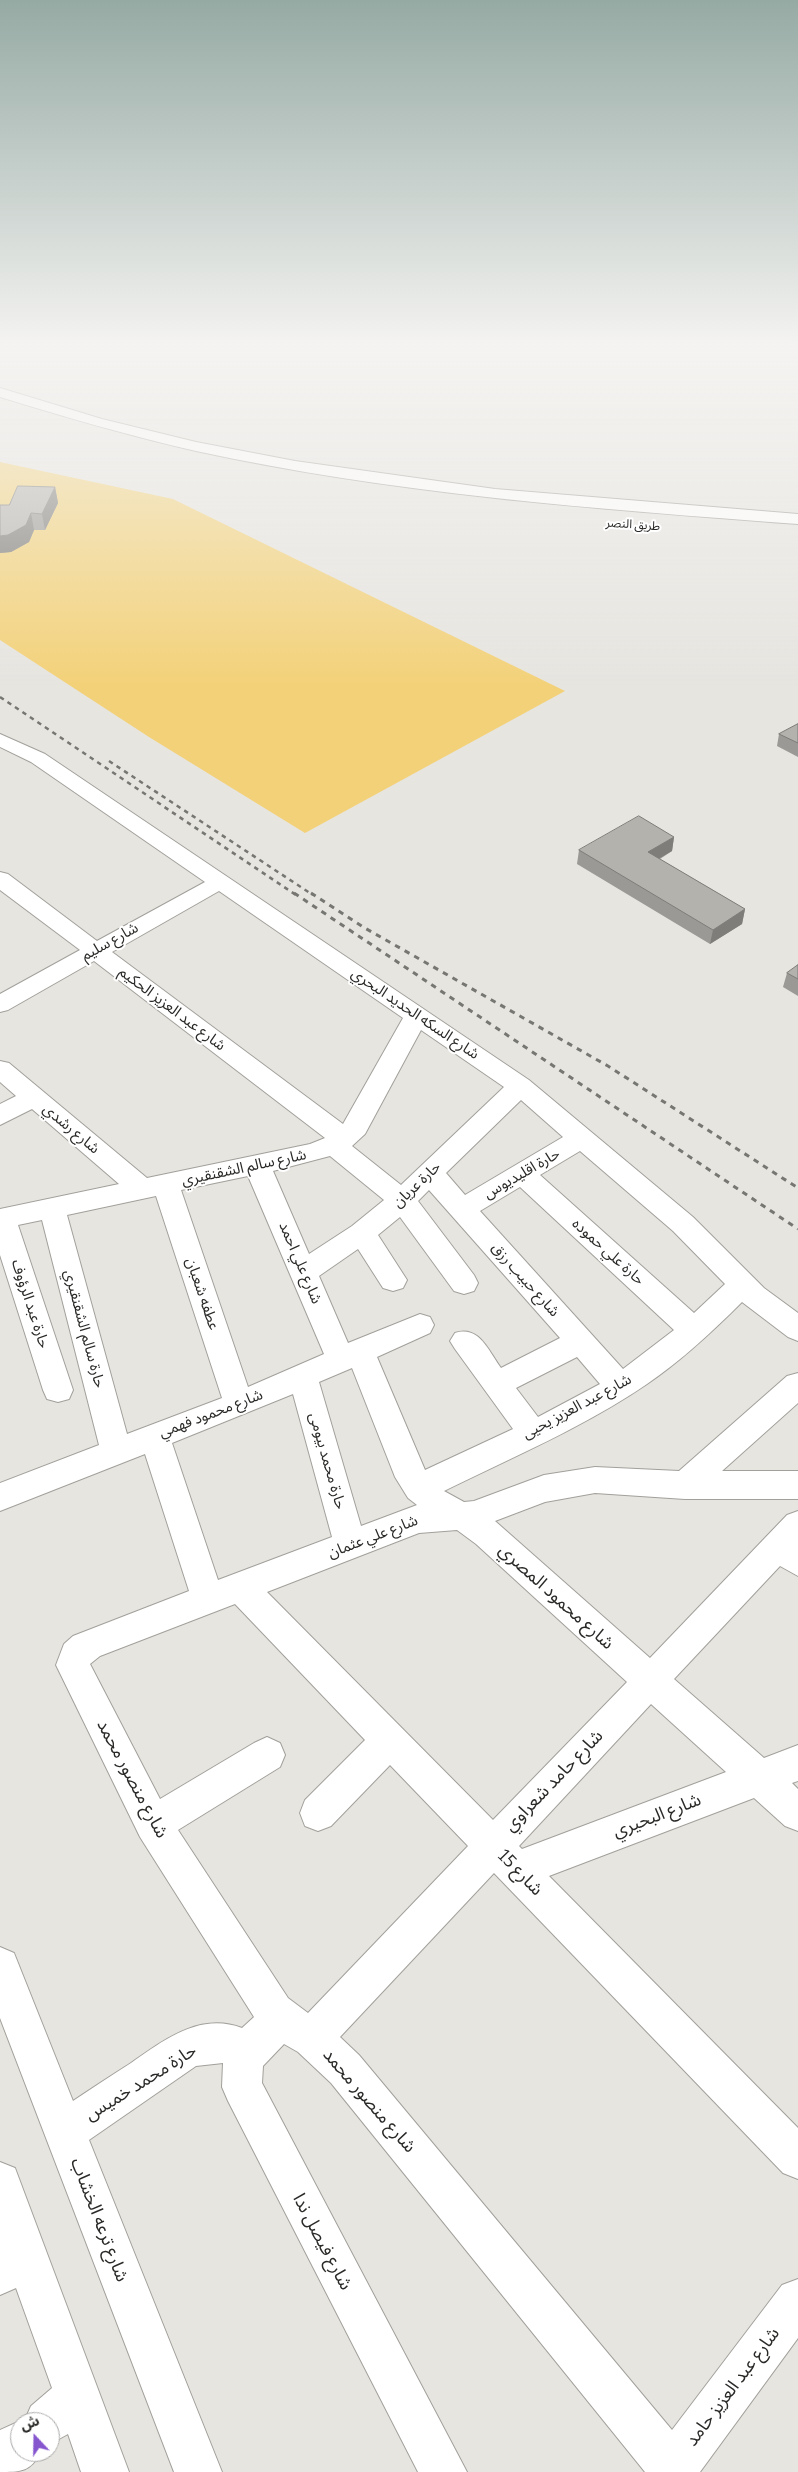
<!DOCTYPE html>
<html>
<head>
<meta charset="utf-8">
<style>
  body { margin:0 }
  #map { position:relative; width:798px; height:2472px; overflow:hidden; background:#e7e5e0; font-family:Bitter,"Noto Sans Arabic",serif }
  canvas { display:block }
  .north { position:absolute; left:10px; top:2412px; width:50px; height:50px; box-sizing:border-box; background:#fff; border:1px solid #aaaaa9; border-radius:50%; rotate:339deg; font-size:14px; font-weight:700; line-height:20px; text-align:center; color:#2a2a28 }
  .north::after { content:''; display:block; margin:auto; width:18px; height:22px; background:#8656cf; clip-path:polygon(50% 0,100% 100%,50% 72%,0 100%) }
</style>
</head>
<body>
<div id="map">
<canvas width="798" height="2472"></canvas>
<div class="north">ش</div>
</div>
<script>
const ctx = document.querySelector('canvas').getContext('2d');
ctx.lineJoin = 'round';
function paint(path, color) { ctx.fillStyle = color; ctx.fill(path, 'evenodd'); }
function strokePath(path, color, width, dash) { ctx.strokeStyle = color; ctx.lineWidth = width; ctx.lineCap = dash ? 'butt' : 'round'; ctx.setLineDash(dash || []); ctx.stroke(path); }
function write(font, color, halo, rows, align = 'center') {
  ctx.font = font + ' Bitter,"Noto Sans Arabic",serif'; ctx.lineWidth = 4; ctx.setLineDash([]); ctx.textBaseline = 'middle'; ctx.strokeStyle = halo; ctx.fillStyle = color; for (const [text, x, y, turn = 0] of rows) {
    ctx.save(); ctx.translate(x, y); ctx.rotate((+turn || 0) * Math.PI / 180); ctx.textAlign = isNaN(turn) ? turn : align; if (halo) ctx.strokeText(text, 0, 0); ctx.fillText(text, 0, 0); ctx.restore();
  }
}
const green = new Path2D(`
  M0 462 173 499 565 691 305 833 149 737 0 640Z`);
const minor = new Path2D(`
  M0 734 45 754 529 1080 693 1217 764 1288 798 1313V1341L788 1337 742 1302C712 1332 682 1360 647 1384 584 1427 513 1457 444 1491L464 1502 474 1501 544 1475 595 1467 679 1471 787 1376 798 1373V1403L722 1471H798V1499H685L595 1493 545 1502 495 1521 650 1658 787 1515 798 1511V1576L780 1566 674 1679 764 1758 798 1745V1781L792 1783 798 1789V1831L785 1826 754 1798 549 1876 798 2128V2179L783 2173 494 1873 340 2037 359 2055 672 2430 782 2285 798 2279V2338L700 2472H645L331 2083 298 2052 284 2044 263 2066 262 2083 467 2472H418L228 2101 222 2087 223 2063 196 2066 89 2140 222 2472H174L0 2018V1947L14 1953 73 2101C92 2088 111 2076 131 2063 164 2040 200 2012 242 2028L254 2017 140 1837 56 1665 64 1644 73 1636 189 1591 145 1454 0 1511V1483L99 1445 42 1220 18 1225 73 1390 69 1399 58 1402 47 1399 43 1390 0 1255V1209L119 1184 32 1109 0 1125V1104L16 1096 0 1082V1061L9 1063 147 1178 310 1144 325 1138 94 961 8 1010 0 1012V994L80 950 0 890V872L8 874 97 941 205 882 31 762 0 747ZM219 891 403 1018 343 1124 112 952ZM421 1030 504 1087 401 1185 352 1146 365 1134ZM521 1100 563 1137 465 1195 446 1173ZM580 1151 673 1231 725 1284 694 1313 540 1175ZM330 1156 384 1200 352 1226 309 1254 273 1171ZM248 1176 324 1354 248 1387 181 1190ZM520 1187 674 1330 623 1369 480 1211ZM429 1190 560 1338 501 1368C488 1350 479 1325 455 1333L450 1341 455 1349 513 1429 425 1470 377 1357 430 1333 434 1325 430 1317 420 1314 348 1343 319 1276 358 1249 383 1288 393 1291 403 1288 407 1280 378 1235 400 1217 454 1291 464 1294 474 1291 478 1283 474 1275 418 1201ZM156 1196 222 1398 127 1434 67 1215ZM577 1357 600 1384 538 1417 516 1388ZM352 1368 395 1477 408 1498 417 1505 361 1526 319 1382ZM293 1394 332 1537 218 1580 172 1443ZM457 1530 476 1544 627 1682 493 1820 267 1592 419 1533ZM235 1604 365 1740 305 1800 300 1813 305 1826 318 1831 331 1826 390 1765 468 1846 308 2013 288 1998 178 1830 280 1767 285 1755 280 1743 267 1737 254 1743 160 1799 90 1664 100 1656ZM651 1704 726 1772 522 1849 519 1846Z
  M0 2162 15 2168 129 2472H81L68 2434 50 2444V2422H24L31 2406 52 2388 16 2288 0 2295Z
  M20 2421 23 2422H20V2452H40C32 2472 19 2472 0 2472V2430Z`);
const highway = new Path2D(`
  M0 388 102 419 196 442 295 461 495 489 798 514V524C596 509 394 494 196 451 130 436 65 417 0 397Z`);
const railFar1 = new Path2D(`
  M0 697 296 895
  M109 761 313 895`);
const rail = new Path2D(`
  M294 893 798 1229
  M311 893 363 927 608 1066 798 1188`);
const wall = new Path2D(`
  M55 487 58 503 45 530H34L29 542 11 552 0 553V505H9Z
  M798 724V757L777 746 779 734Z
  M674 837 672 851 660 859 745 909 742 924 710 944 577 864 579 850Z
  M798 965V996L783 987 787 973Z`);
const shadedWall = new Path2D(`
  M55 487 58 503 45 530 42 514Z
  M31 513 34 530 29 542 11 552 0 553V536Z
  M674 837 672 851 646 866 648 852Z
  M745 909 742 924 710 944 713 930Z`);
const building = new Path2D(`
  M18 486 55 487 42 514 31 513 26 525 8 535 0 536V505H9Z
  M798 724V743L779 734Z
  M639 816 674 837 648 852 745 909 713 930 579 850Z
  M798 965V979L787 973Z`);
const farStreetnames = [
  ["طريق النصر",633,525,4]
];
const streetNames = [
  ["شارع سليم",110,942,-29],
  ["شارع عبد العزيز الحكيم",172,1009,37],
  ["شارع السكه الحديد البحري",415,1014,34],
  ["شارع رشدي",71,1129,40],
  ["شارع سالم الشقنقيري",244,1168,-12],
  ["حارة اقليديوس",522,1174,-30],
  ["حارة عريان",417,1185,-43],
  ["حارة علي حموده",608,1252,42],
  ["شارع علي احمد",300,1263,67],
  ["شارع حبيب رزق",525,1280,48],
  ["عطفه شعبان",202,1294,71],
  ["حارة عبد الرؤوف",30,1304,72],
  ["حارة سالم الشقنقيري",84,1329,75],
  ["شارع عبد العزيز يحيى",577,1407,-28],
  ["شارع محمود فهمي",211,1414,-21],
  ["حارة محمد بيومى",327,1461,74],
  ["شارع علي عثمان",373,1537,-21]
];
const nearStreetnames = [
  ["شارع محمود المصري",556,1597,42],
  ["شارع منصور محمد",132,1779,62],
  ["شارع حامد شعراوي",554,1781,-46],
  ["شارع البحيري",657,1816,-21],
  ["شارع 15",520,1873,46],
  ["حارة محمد خميس",141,2083,-32],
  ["شارع منصور محمد",369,2101,49],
  ["شارع ترعه الخشاب",99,2220,69],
  ["شارع فيصل ندا",322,2242,62],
  ["شارع عبد العزيز حامد",733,2387,-53]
];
paint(green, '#f3d178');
strokePath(minor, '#a2a09b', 2);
strokePath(highway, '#a2a09b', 2);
paint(minor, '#fff');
paint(highway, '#fff');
strokePath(railFar1, '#767672', 2.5, [4.5, 4.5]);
strokePath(rail, '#767672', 3, [5.5, 5.5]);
paint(wall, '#9b9995');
paint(shadedWall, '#7e7d79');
paint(building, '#b4b2ad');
strokePath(building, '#7e7d79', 1);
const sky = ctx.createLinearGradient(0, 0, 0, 687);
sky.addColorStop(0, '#96aaa4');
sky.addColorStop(0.5, '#f4f3f1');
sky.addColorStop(1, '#f4f3f100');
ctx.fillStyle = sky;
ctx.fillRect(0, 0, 798, 687);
write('12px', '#2a2a28', '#fff', farStreetnames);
write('15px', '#2a2a28', '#fff', streetNames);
write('18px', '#2a2a28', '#fff', nearStreetnames);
</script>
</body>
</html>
